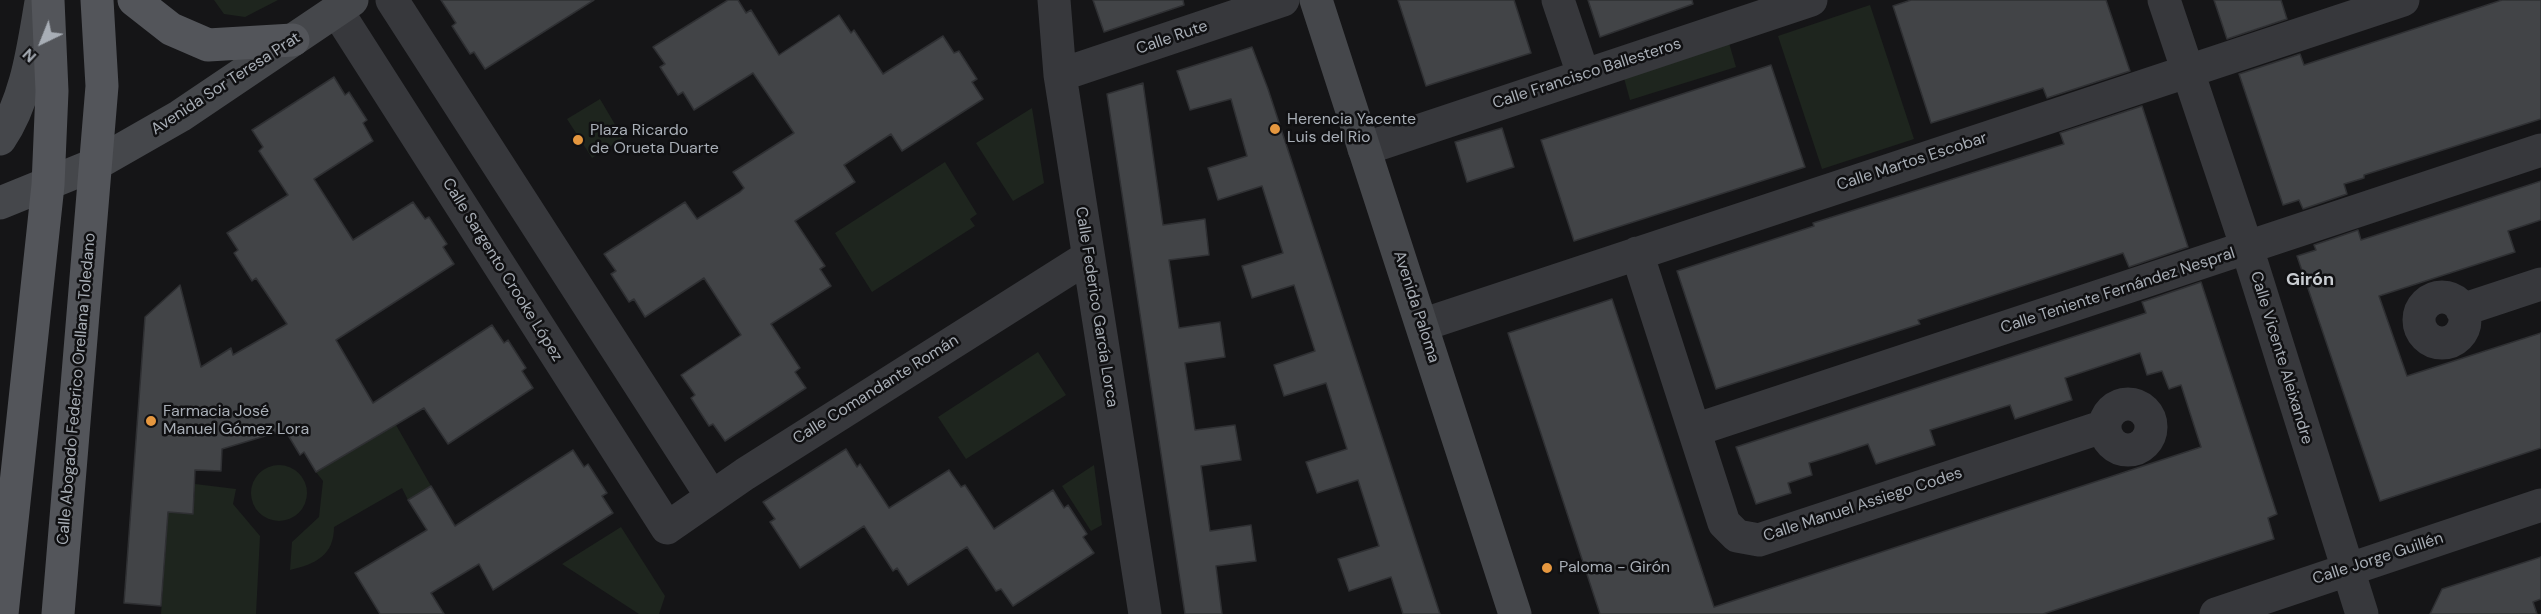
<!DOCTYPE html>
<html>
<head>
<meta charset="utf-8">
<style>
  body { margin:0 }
  #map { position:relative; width:2541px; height:614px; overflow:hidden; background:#151517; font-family:"DM Sans",sans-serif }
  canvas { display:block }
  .north { position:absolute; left:12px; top:12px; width:60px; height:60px; -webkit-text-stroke:4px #101012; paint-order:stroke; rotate:223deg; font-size:16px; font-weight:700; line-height:24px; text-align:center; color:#a8aeb6 }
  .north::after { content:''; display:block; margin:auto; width:21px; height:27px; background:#a8aeb6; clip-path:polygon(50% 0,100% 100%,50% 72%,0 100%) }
</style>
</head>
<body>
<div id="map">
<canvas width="2541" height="614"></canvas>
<div class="north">N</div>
</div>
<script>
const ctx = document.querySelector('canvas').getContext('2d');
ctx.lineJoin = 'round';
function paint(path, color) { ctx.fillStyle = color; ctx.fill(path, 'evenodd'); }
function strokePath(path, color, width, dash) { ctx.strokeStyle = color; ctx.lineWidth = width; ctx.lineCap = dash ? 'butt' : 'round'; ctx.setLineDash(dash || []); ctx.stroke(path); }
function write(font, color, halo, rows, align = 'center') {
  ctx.font = font + ' "DM Sans",sans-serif'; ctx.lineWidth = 5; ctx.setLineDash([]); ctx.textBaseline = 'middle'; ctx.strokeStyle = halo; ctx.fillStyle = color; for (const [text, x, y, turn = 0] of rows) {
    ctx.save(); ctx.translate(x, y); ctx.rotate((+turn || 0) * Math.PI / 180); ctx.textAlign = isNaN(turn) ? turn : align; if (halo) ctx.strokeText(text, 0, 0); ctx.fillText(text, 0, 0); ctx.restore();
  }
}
const green = new Path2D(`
  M214 0H278L245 17 224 14Z
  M1870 5 1914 139 1822 169 1778 36Z
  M1729 43 1736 67 1630 100 1624 78Z
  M600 99 623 138 592 158 567 119Z
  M1032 108 1044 183 1013 201 976 143Z
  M945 162 977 214 970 219 975 226 872 292 835 233Z
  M1038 352 1066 395 966 459 938 417Z
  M396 425 431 486 408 500 402 488 334 527C334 555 316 564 290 570L292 542 319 517 323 481 316 472Z
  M1094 465 1102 525 1091 531 1062 486Z
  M251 493a28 28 0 1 1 56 0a28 28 0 1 1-56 0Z
  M195 484 236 489 233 504 260 536 256 614H161L168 512 193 514Z
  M621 527 665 596 659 614H639L562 564Z`);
const building = new Path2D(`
  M441 0H594L485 69 474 52 470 54 452 26 456 23Z
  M728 0H738L746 13 751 10 779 55 839 15 851 33 854 30 883 74 943 36 954 53 959 51 977 79 972 82 983 99 902 151 891 134 844 165 855 182 795 221 825 266 820 269 831 286 771 324 800 368 795 372 806 388 725 441 713 424 709 426 691 398 695 395 681 375 741 335 704 278 645 317 634 299 629 302 611 274 616 271 604 254 685 202 697 219 740 192 744 188 733 172 794 133 753 73 694 110 683 92 678 95 660 67 665 64 653 47Z
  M1093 0H1183L1184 5 1104 32Z
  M1398 0H1514L1531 53 1426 86Z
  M1588 0H1692L1693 4 1600 37Z
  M1911 0H2106L2130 71 2047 98 2043 88 1931 123 1893 6Z
  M2214 0H2281L2287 19 2227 39Z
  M2502 0H2541V119L2364 175V178L2344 184 2347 194 2303 209 2299 200 2283 205 2239 74 2300 54 2304 65Z
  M1252 47 1268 89 1440 614H1403L1391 577 1349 591 1338 559 1379 546 1358 480 1317 493 1306 462 1347 449 1326 383 1284 396 1274 365 1315 351 1294 285 1252 298 1242 266 1283 253 1262 186 1218 200 1208 168 1247 156 1231 99 1190 110 1177 71Z
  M1771 65 1805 167 1574 241 1541 140Z
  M334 77 345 95 349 92 367 120 363 123 373 141 314 179 353 240 413 202 425 219 429 217 447 244 443 247 454 264 336 340 373 403 492 325 504 343 508 340 526 368 522 371 533 388 448 444 424 408 316 472 304 452 300 455 285 430 222 449 221 471 195 470 193 514 168 512 161 606 124 603 145 317 180 285 201 367 231 348 233 355 287 324 256 278 252 281 234 253 238 250 227 233 288 195 259 151 263 147 252 130Z
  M1143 83 1163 225 1205 219 1209 255 1169 260 1179 328 1220 322 1225 357 1185 363 1195 430 1235 425 1241 460 1201 466 1210 531 1251 525 1256 561 1216 566 1222 614H1185L1107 94Z
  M2142 106 2188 247 2129 267 2123 253 1918 320 1920 324 1716 389 1677 271 1814 226 1813 223 2064 144 2060 133Z
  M1502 128 1514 167 1467 182 1455 142Z
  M2541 181V220L2508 231 2515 252 2379 296 2407 376 2541 333V448L2380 501 2297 256 2316 250 2314 245 2358 230 2361 240Z
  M2201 282 2277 514 2268 518 2274 539 2043 614H1600L1508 333 1612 299 1714 607 2201 447 2181 385 2169 389 2162 371 2147 375 2140 353 2065 378 2072 400 2015 419 2010 405 1930 430 1935 445 1876 464 1868 444 1838 454 1809 463 1812 475 1788 483 1791 493 1756 504 1736 447 2146 313 2142 302Z
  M846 449 857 467 860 464 889 508 949 470 961 487 965 485 994 529 1053 490 1064 508 1068 505 1087 534 1083 537 1094 553 1013 606 1001 589 996 591 967 547 908 585 897 568 893 571 864 526 800 568 770 522 775 519 763 502Z
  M573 450 584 467 588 464 607 493 602 496 613 513 493 590 479 564 431 593 444 614H380L355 573 427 530 408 500 431 486 455 526Z
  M2541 557V599L2533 602 2537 614H2430L2442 589Z`);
const minor = new Path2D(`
  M392 0 712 497
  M1054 0 1060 75 1145 614
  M1558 0 1583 74
  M2164 0 2247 248 2362 614
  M337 11 667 528 745 474 1088 257
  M1060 75 1283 0
  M1364 149 1811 0
  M1637 253 1724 523 1737 536 1759 540 2105 426
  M2419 320a23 23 0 1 1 46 0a23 23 0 1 1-46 0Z
  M2462 310 2541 284
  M1422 325 2403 0
  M2105 427a23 23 0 1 1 46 0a23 23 0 1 1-46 0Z
  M1695 430 2541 150
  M2216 614 2541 505`);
const secondary = new Path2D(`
  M1316 0 1515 614
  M0 139C27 99 33 48 41 2
  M0 203 96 164 180 116 352 0`);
const primary = new Path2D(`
  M134 0 171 29 208 45 293 40
  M2 614 48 185 52 91 48 0
  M58 614 102 86 97 0`);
const markers = [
  [1275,129,6,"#e5973f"],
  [578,140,6,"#e5973f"],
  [151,421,6,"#e5973f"],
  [1547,568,6,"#e5973f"]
];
const streetNames = [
  ["Calle Rute",1172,38,-19],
  ["Calle Francisco Ballesteros",1587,74,-18],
  ["Avenida Sor Teresa Prat",226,84,-33],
  ["Calle Martos Escobar",1912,162,-18],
  ["Calle Sargento Crooke López",502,270,58],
  ["Calle Teniente Fernández Nespral",2118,291,-18],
  ["Calle Federico García Lorca",1096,307,81],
  ["Avenida Paloma",1416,307,72],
  ["Calle Vicente Aleixandre",2281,358,73],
  ["Calle Abogado Federico Orellana Toledano",77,389,-85],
  ["Calle Comandante Román",876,390,-32],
  ["Calle Manuel Assiego Codes",1863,505,-18],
  ["Calle Jorge Guillén",2378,559,-18]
];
const poiNames = [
  ["Herencia Yacente",1287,120],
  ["Luis del Rio",1287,138],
  ["Plaza Ricardo",590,131],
  ["de Orueta Duarte",590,149],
  ["Farmacia José",163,412],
  ["Manuel Gómez Lora",163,430],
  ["Paloma - Girón",1559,568]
];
const neighbourhoodNames = [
  ["Girón",2310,280]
];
paint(green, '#1e251e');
paint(building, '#424447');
strokePath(building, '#2f3033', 1.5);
strokePath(minor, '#37383c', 33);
strokePath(secondary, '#45474b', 33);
strokePath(primary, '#53555a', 33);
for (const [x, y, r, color] of markers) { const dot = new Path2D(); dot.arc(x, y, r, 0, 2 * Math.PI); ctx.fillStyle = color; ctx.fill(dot); strokePath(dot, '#101012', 2); }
write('16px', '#a8aeb6', '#101012', streetNames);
write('16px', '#a8aeb6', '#101012', poiNames, 'left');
write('bold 18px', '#c9cdd2', '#101012', neighbourhoodNames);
</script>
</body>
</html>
